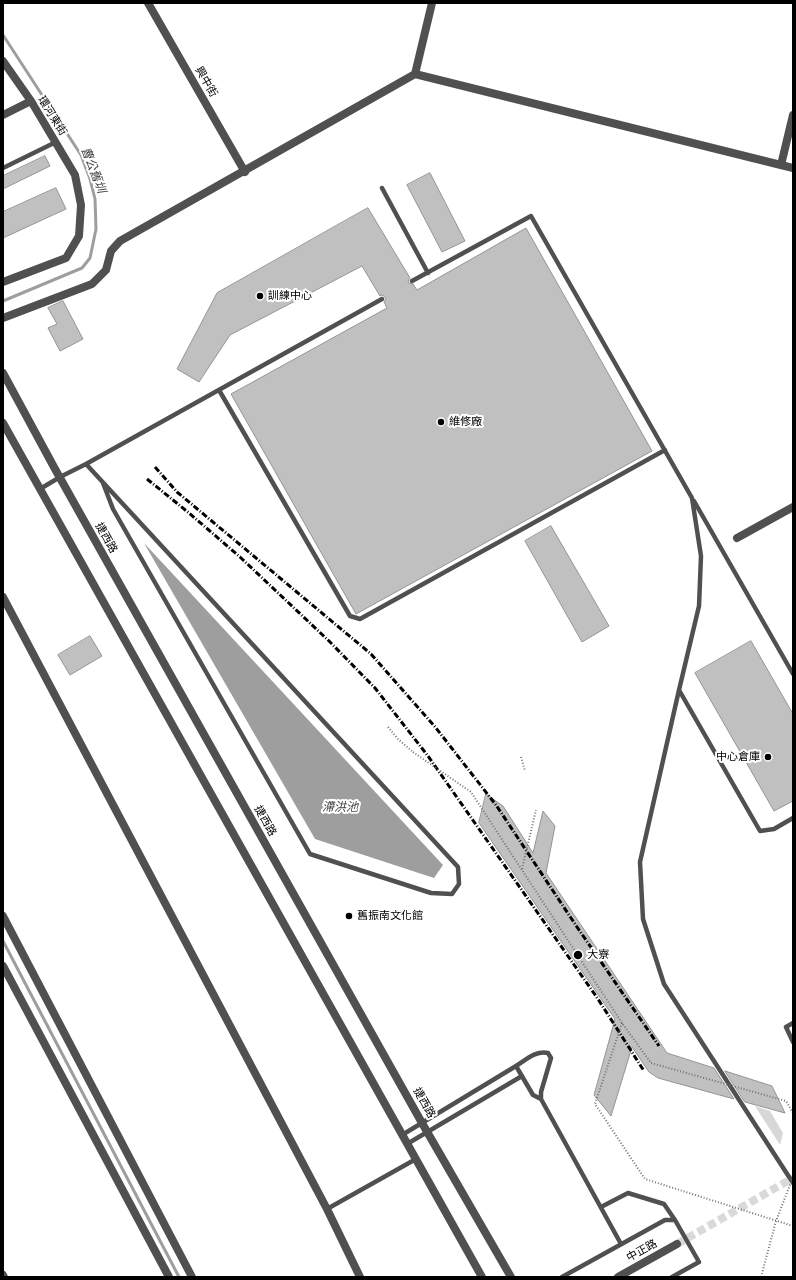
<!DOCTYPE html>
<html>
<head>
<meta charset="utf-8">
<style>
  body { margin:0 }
  #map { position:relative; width:796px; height:1280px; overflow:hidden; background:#fff; font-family:"Fira Sans Condensed",sans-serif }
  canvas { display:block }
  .frame { position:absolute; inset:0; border:4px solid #000; pointer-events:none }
</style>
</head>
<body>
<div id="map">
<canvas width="796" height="1280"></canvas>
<div class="frame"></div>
</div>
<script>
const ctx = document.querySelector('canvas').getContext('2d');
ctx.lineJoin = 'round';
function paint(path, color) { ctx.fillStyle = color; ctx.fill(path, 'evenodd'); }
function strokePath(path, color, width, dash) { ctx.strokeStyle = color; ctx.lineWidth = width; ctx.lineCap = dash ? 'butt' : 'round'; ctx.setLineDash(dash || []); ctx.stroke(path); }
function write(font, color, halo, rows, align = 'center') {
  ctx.font = font + ' "Fira Sans Condensed","Noto Sans TC",sans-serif'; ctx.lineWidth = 4; ctx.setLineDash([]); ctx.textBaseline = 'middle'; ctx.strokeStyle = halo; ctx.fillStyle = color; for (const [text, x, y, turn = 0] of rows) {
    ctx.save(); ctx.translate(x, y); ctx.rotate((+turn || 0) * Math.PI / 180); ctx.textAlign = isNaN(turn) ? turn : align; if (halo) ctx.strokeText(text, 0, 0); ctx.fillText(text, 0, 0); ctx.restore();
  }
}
const green = new Path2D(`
  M755 1106 770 1111 783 1133 780 1145Z`);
const water = new Path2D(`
  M144 543 443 865 434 878 315 839Z`);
const stream = new Path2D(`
  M3 35 81 155 90 179 95 199 96 229 90 258 82 268 3 301
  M3 941 179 1277`);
const building = new Path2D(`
  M45 156 50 166 3 189V176Z
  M430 173 465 241 442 252 407 185Z
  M56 188 66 209 3 238V212Z
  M368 208 410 278 408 281 409 283 413 284 417 290 526 228 652 451 356 614 231 394 387 308 384 302 386 299 385 297 382 295 380 296 362 266 230 335 199 382 177 369 217 293Z
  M63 301 83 339 60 351 48 328 57 324 48 308Z
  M551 526 609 626 582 642 525 541Z
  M90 636 102 656 70 675 58 655Z
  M751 641 793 714V801L774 811 695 673Z
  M486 794 503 806 533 853 543 811 555 826 546 873 667 1053 714 1068 734 1099 658 1078 649 1072 632 1047 611 1116 594 1095 615 1019 479 823Z
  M725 1071 772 1086 785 1113 745 1102Z`);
const streetTunnel = new Path2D(`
  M677 1244 793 1178`);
const path = new Path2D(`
  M388 727 398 739 413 752
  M521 757 525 771`);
const lane = new Path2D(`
  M3 168 56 142
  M382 188 428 273
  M412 281 531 216 692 498 701 556 699 606 679 690 640 862 643 919 664 984 793 1183
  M219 390 350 616 360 619 665 450
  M86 464 458 867 459 884 452 894 431 893 310 854 113 509 103 483
  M40 489 60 477 86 464 382 299
  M694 501 793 674
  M679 690 760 831 774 829 793 818
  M793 1023 786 1027 793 1042
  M541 1099 533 1095 516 1066C526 1060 536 1050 548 1053L551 1058 541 1092V1099L621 1244
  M402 1135 516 1066
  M407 1144 522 1076
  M601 1207 628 1193 664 1204 675 1220
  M327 1209 416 1159
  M562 1277 665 1220H675L699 1262 672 1277`);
const street = new Path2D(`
  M148 3 245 172
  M3 61 31 101 75 175 81 205 79 236 66 258 3 282
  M415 74 432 3
  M3 115 31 101
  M781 165 793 115
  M3 318 92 284 106 270 111 251 120 241 415 74 793 168
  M3 373 55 469 422 1123 511 1277
  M3 423 482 1277
  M737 538 793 507
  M3 597 327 1209 360 1277
  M3 916 192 1277
  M3 966 169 1277
  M3 1275 4 1277
  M618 1277 677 1244`);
const rail = new Path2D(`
  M155 467 177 492 371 654 436 728 496 805 577 927 659 1046
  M147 479 189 513 240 557 329 641 375 688 428 756 598 999 644 1071`);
const pathBridge = new Path2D(`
  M413 752 471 792 622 1023 651 1063 786 1101 793 1113
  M522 869 536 810
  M622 1023 595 1104 645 1179 793 1226
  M761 1277 776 1221 793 1177`);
const markers = [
  [260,296,4,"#000"],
  [441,422,4,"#000"],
  [768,757,4,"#000"],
  [349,916,4,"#000"],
  [578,955,5,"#000"]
];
const streetNames = [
  ["興中街",206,82,60],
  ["環河東街",52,116,58],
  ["捷西路",106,538,61],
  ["捷西路",265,821,61],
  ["捷西路",424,1103,61],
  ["中正路",642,1251,-29]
];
const poiNames = [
  ["訓練中心",268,296],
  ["維修廠",449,422],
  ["中心倉庫",760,757,"right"],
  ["舊振南文化館",357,916],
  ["大寮",587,955]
];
const waterNames = [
  ["曹公舊圳",93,170,69],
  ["滯洪池",340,808]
];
paint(green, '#d7d7d7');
paint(water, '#9e9e9e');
strokePath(stream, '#9e9e9e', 3);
paint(building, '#c0c0c0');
strokePath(building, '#949494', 1);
strokePath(streetTunnel, '#d9d9d9', 8, [8, 4]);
strokePath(path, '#727272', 2, [1, 2]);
strokePath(lane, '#505050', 4.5);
strokePath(street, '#505050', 8);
strokePath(rail, '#000', 3, [6, 2, 1, 2]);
strokePath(pathBridge, '#727272', 2, [1, 2]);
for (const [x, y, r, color] of markers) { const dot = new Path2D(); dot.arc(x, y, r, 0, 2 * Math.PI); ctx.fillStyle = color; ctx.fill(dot); strokePath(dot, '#fff', 1.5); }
write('11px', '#000', '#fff', streetNames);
write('11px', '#000', '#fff', poiNames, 'left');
write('italic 12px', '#3f3f3f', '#fff', waterNames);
</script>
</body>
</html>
